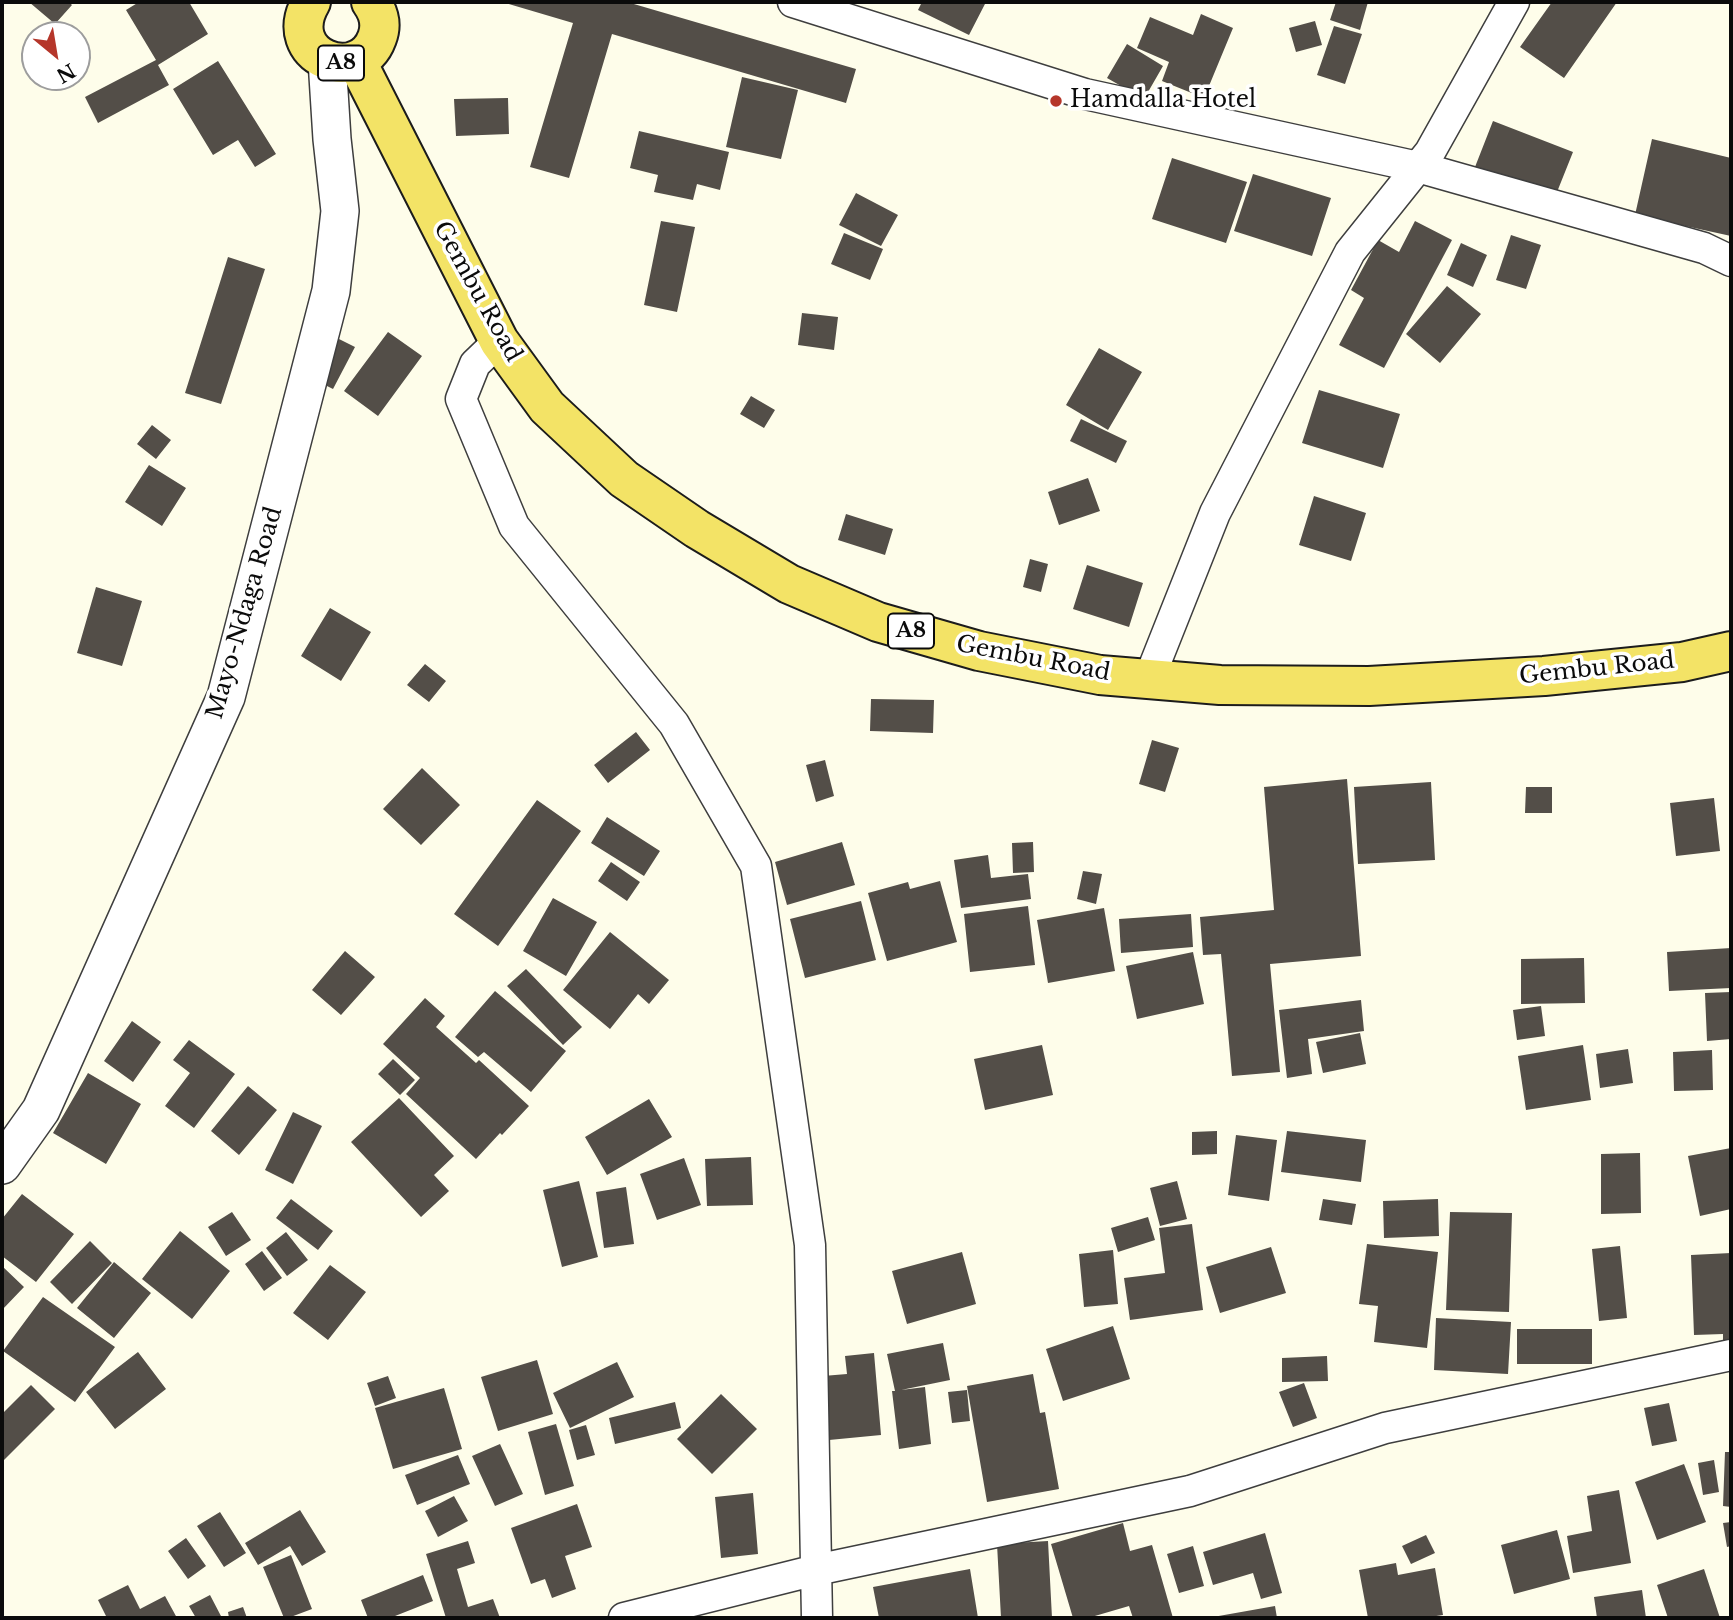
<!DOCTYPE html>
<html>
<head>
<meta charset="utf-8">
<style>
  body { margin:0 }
  #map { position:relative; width:1733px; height:1620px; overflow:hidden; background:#fefdea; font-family:"Libre Baskerville",serif }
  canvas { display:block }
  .frame { position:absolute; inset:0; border:4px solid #0b0b0b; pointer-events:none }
  .north { position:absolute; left:21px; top:21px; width:70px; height:70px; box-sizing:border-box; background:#fff; border:2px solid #9d9d9d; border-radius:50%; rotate:150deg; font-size:19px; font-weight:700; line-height:28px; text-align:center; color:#0b0b0b }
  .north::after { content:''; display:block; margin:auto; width:24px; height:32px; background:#b5362a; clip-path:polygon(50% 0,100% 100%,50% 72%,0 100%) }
</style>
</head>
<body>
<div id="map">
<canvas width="1733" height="1620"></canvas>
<div class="frame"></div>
<div class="north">N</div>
</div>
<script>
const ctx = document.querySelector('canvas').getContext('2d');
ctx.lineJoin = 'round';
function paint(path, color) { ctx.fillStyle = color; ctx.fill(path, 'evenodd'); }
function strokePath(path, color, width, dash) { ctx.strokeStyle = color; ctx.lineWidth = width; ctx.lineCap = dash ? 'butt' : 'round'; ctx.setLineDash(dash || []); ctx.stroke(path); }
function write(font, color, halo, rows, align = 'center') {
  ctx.font = font + ' "Libre Baskerville",serif'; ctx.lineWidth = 7; ctx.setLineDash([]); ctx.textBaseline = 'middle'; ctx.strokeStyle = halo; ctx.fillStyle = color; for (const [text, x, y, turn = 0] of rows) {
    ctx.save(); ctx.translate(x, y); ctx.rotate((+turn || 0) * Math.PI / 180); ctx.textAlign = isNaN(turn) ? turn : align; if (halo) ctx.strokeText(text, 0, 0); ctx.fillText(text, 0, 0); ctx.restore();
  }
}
const building = new Path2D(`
  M29 2H69L72 5 55 24Z
  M139 2H189L208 34 158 65 169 85 98 123 85 97 156 60 126 10Z
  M502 2H627L856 69 846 103 612 34 569 178 530 167 573 23Z
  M922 2H986L969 35 918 10Z
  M1336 2H1368L1360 30 1330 20Z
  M1552 2H1617L1564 78 1520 47Z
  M1201 14 1233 28 1204 98 1162 81 1169 62 1137 48 1150 17 1193 35Z
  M1315 21 1322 45 1296 52 1289 28Z
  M1334 26 1362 34 1345 84 1317 75Z
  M1127 44 1163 66 1144 99 1107 78Z
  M218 61 276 154 255 167 238 140 213 155 173 89Z
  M742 77 798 90 781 159 726 147Z
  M508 98 509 134 456 136 454 99Z
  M1493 121 1573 152 1555 197 1475 167Z
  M639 131 729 152 720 190 697 184 693 200 654 192 658 175 630 168Z
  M1652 139 1731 158V236L1635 215Z
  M1172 158 1247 182 1226 243 1152 219Z
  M1253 174 1331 198 1312 256 1234 231Z
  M856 193 898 215 881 246 839 225Z
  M661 221 695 227 677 312 644 305Z
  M1415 221 1452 240 1384 368 1339 345 1364 298 1351 290 1378 240 1399 252Z
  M844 233 883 249 870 280 831 264Z
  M1511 235 1541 245 1526 289 1496 280Z
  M1461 243 1487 255 1473 287 1447 275Z
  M228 257 265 269 221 404 185 393Z
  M1447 286 1481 314 1440 363 1406 334Z
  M802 313 838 317 834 350 798 345Z
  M388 332 422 356 378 416 344 391Z
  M333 336 355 347 333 389 311 378Z
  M1099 348 1142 372 1108 430 1066 405Z
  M1319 390 1400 414 1383 468 1302 443Z
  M751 396 775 410 764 428 740 414Z
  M1081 419 1127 441 1116 463 1070 441Z
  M152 425 171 440 156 459 137 444Z
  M149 465 186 488 162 526 125 502Z
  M1088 478 1100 511 1059 525 1048 492Z
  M1314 496 1366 513 1351 561 1299 545Z
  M846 514 893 529 885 555 838 540Z
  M1030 559 1048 564 1041 592 1023 587Z
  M1087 565 1143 583 1129 627 1073 609Z
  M96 587 142 601 122 666 77 653Z
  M330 608 371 632 341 681 301 656Z
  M425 664 446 681 429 702 407 685Z
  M871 699 934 700 933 733 870 731Z
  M636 732 650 750 608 783 594 765Z
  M1152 740 1179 748 1165 792 1139 784Z
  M825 760 834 796 816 802 806 765Z
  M422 768 460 805 421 845 383 809Z
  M1347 779 1361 956 1270 964 1280 1072 1232 1076 1221 954 1203 955 1200 917 1274 910 1264 787Z
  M1431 782 1435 860 1358 864 1354 787Z
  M1526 787H1552V813H1525Z
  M1714 798 1720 851 1676 856 1670 803Z
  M537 800 581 831 498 946 454 914Z
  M607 817 660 851 644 876 591 843Z
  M842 842 855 885 787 905 775 862Z
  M1033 842 1034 872 1013 873 1012 843Z
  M988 855 991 878 1028 874 1031 899 961 908 954 860Z
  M611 862 640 882 627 901 598 881Z
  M1083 871 1102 874 1096 904 1077 899Z
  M940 881 957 942 887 961 868 893 908 882 910 889Z
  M553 898 597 922 566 976 523 951Z
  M861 901 876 960 805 978 790 919Z
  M1028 906 1035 965 970 972 964 914Z
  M1104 908 1115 971 1048 983 1037 920Z
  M1191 914 1193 947 1121 953 1119 919Z
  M610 932 669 980 649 1004 638 994 610 1029 563 990Z
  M1731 948V988L1669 991 1667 952Z
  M345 951 375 977 341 1015 312 990Z
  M1193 952 1204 1004 1137 1019 1126 966Z
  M1584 958 1585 1003 1521 1004V959Z
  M526 969 582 1027 563 1045 507 986Z
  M495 991 566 1051 531 1092 484 1052 478 1057 455 1037Z
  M1731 992V1039L1707 1041 1705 993Z
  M425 998 445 1016 436 1027 476 1063 479 1060 529 1106 502 1135 500 1133 476 1159 406 1094 420 1078 383 1044Z
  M1361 1000 1364 1031 1308 1039 1312 1074 1287 1078 1279 1010Z
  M1541 1006 1545 1036 1517 1040 1513 1010Z
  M132 1021 161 1042 133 1082 104 1061Z
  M1360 1033 1366 1064 1323 1073 1316 1042Z
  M189 1040 235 1074 194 1128 165 1106 190 1073 173 1060Z
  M1042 1045 1053 1095 985 1110 974 1059Z
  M1583 1045 1591 1100 1526 1110 1518 1056Z
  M1628 1049 1633 1083 1600 1088 1596 1054Z
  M1712 1050 1713 1090 1674 1091 1673 1052Z
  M393 1059 415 1080 400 1095 378 1074Z
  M88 1073 141 1104 106 1164 53 1133Z
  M248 1086 277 1110 239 1155 211 1131Z
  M399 1098 454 1156 434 1175 449 1191 421 1217 351 1142Z
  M649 1099 672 1137 607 1175 585 1137Z
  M293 1112 322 1126 293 1184 265 1170Z
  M1217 1131V1154L1192 1155V1132Z
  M1287 1131 1366 1140 1361 1182 1281 1172Z
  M1236 1135 1277 1140 1269 1201 1228 1195Z
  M1731 1148V1209L1700 1216 1688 1156Z
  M1640 1153 1641 1213 1601 1214V1154Z
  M751 1157 753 1205 707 1206 705 1159Z
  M684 1158 701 1205 657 1220 640 1174Z
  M579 1181 598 1257 562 1267 543 1190Z
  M1177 1181 1187 1219 1160 1226 1150 1188Z
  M626 1187 634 1244 604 1248 596 1192Z
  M22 1194 74 1234 36 1282 2 1256V1219Z
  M291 1199 333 1231 318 1250 276 1218Z
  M1323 1199 1356 1204 1352 1225 1319 1220Z
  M1438 1199 1439 1236 1384 1238 1383 1201Z
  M232 1212 251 1240 226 1256 208 1227Z
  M1450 1212 1512 1213 1509 1312 1446 1310Z
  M1148 1217 1155 1240 1118 1252 1111 1228Z
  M1192 1224 1203 1310 1130 1320 1124 1278 1165 1273 1159 1228Z
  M180 1231 230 1271 192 1319 142 1279Z
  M286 1232 308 1260 287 1276 266 1248Z
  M90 1241 112 1263 72 1304 50 1282Z
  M1367 1244 1438 1252 1427 1348 1374 1342 1378 1306 1359 1304Z
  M1620 1246 1627 1318 1599 1321 1592 1249Z
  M1271 1247 1286 1293 1220 1313 1206 1267Z
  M1113 1250 1118 1304 1084 1307 1079 1254Z
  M262 1251 282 1278 264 1291 245 1264Z
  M962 1252 976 1304 907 1324 892 1271Z
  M1731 1253V1351L1723 1352V1334L1694 1335 1691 1255Z
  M114 1262 151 1293 114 1338 77 1308Z
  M330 1265 366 1292 328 1340 293 1313Z
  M2 1266 24 1287 2 1310Z
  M43 1297 115 1347 75 1402 3 1351Z
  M1436 1318 1511 1322 1508 1374 1434 1370Z
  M1113 1326 1130 1379 1063 1401 1046 1349Z
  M1517 1329H1592V1364H1517Z
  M943 1343 950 1380 901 1390 925 1387 931 1444 899 1449 892 1391H895L887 1354Z
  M138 1352 166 1389 115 1429 86 1392Z
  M874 1353 881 1435 829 1440 823 1376 847 1374 845 1356Z
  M1327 1356 1328 1381 1282 1382V1358Z
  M537 1360 553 1414 498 1431 481 1377Z
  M617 1362 634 1397 570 1428 553 1393Z
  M1033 1374 1040 1413 1045 1412 1059 1489 987 1502 967 1386Z
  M388 1376 396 1398 375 1406 367 1383Z
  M1304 1383 1317 1418 1293 1427 1279 1392Z
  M31 1385 55 1409 2 1462V1414Z
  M444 1388 462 1449 393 1469 375 1408Z
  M967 1390 970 1421 952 1423 948 1392Z
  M721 1394 757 1429 712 1474 677 1439Z
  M675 1402 681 1428 615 1444 609 1418Z
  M1669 1403 1677 1441 1652 1446 1644 1408Z
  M556 1424 574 1486 545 1495 528 1432Z
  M586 1425 595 1455 577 1460 569 1430Z
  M500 1444 523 1494 495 1506 472 1456Z
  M1725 1452H1731V1507L1723 1506Z
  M458 1455 470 1484 417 1505 405 1475Z
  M1714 1460 1719 1492 1703 1495 1698 1463Z
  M1684 1464 1706 1522 1657 1540 1635 1482Z
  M1619 1490 1631 1563 1573 1573 1567 1536 1592 1531 1587 1496Z
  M753 1493 758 1554 721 1558 715 1497Z
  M454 1496 468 1521 438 1537 425 1511Z
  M577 1504 592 1547 565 1556 576 1589 552 1598 545 1579 531 1584 511 1528Z
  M300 1510 326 1552 302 1566 290 1546 258 1565 245 1543Z
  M220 1512 246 1553 224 1567 197 1526Z
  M1731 1522V1546L1727 1547 1723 1523Z
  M1123 1523 1130 1551 1152 1545 1173 1618H1133L1129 1606 1088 1618H1073L1051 1544Z
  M1557 1530 1570 1579 1514 1594 1501 1545Z
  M1265 1533 1282 1593 1261 1599 1253 1573 1213 1585 1203 1552Z
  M1426 1535 1435 1553 1411 1564 1402 1546Z
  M186 1538 206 1566 188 1579 168 1551Z
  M468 1541 475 1563 457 1569 468 1607 493 1599 500 1618H446L426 1554Z
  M1048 1541 1052 1618H1001L997 1544Z
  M1193 1546 1204 1586 1179 1593 1167 1554Z
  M291 1555 312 1609 288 1618H284L263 1567Z
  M1396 1563 1398 1575 1435 1568 1443 1615 1423 1618H1368L1359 1570Z
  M970 1569 978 1618H879L873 1587Z
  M1704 1569 1720 1618H1668L1657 1585Z
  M423 1575 433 1601 390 1618H368L361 1600Z
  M128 1585 140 1609 165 1596 177 1618H107L98 1600Z
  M1642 1590 1646 1618H1597L1594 1597Z
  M210 1595 222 1618H196L189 1606Z
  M1275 1606 1277 1618H1213V1617Z
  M243 1607 247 1618H229L228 1612Z`);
const minor = new Path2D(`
  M793 2 1085 94 1418 167 1704 248 1731 261
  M499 341 475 364 461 399 514 526 674 724 756 866 810 1245 817 1618
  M1149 679 1215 513 1350 252 1430 152 1514 2
  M624 1618 816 1570 1190 1491 1385 1428 1731 1355`);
const tertiary = new Path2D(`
  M2 1165 41 1110 226 697 331 291 340 211 332 139 327 60`);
const primary = new Path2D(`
  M311 2C279 57 359 87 377 38 382 25 379 13 371 2
  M356 60 499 341 547 407 624 479 697 529 789 584 878 622 979 651 1100 675 1220 685 1369 686 1544 676 1682 662 1731 651`);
const markers = [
  [1056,101,7,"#b5362a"]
];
const shields = [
  [341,63,46],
  [911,631,46]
];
const shieldNames = [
  ["A8",341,63],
  ["A8",911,631]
];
const poiNames = [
  ["Hamdalla Hotel",1070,101]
];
const streetNames = [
  ["Gembu Road",477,292,61],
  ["Mayo-Ndaga Road",245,613,-74],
  ["Gembu Road",1033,659,11],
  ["Gembu Road",1597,669,-6]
];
paint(building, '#534e48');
strokePath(minor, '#3e3e3e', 33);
strokePath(tertiary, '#3e3e3e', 40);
strokePath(primary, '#1c1c1c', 42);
strokePath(minor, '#fff', 30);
strokePath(tertiary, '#fff', 37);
strokePath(primary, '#f3e366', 38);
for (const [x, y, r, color] of markers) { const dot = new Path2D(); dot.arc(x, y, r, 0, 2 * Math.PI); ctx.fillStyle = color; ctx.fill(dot); strokePath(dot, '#fff', 2.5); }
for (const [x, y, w] of shields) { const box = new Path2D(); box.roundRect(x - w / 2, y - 17.5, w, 35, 5); ctx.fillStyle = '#fff'; ctx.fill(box); strokePath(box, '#0b0b0b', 2); }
write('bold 21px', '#0b0b0b', null, shieldNames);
write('23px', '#0b0b0b', '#fff', poiNames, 'left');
write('23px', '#0b0b0b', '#fff', streetNames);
</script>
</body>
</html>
